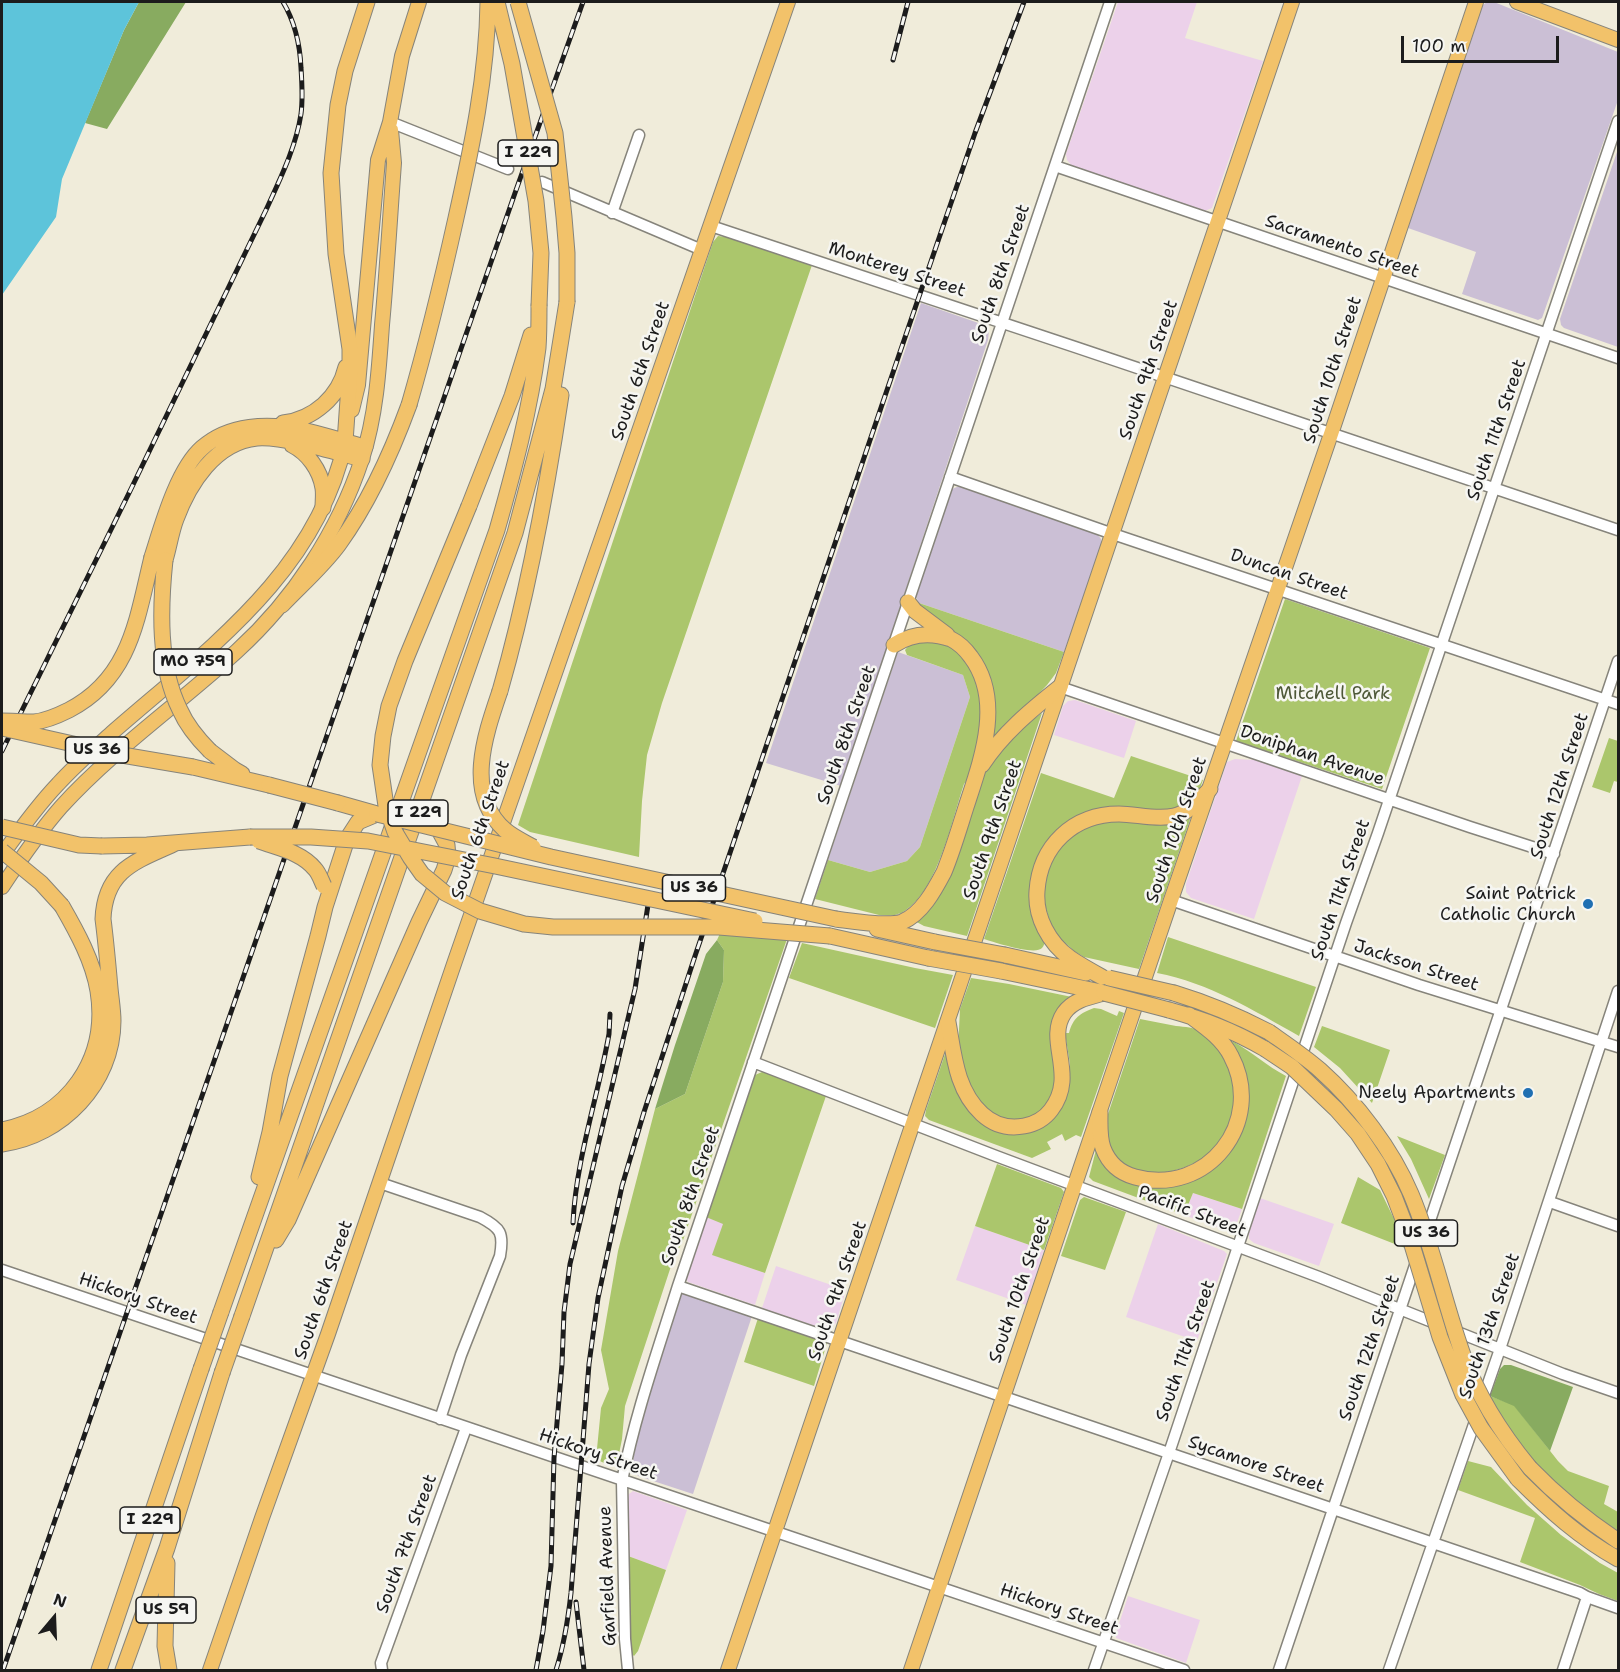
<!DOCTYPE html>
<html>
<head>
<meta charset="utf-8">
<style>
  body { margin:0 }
  #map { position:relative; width:1620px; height:1672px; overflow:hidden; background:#f0ecda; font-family:"Shantell Sans",sans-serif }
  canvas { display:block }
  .frame { position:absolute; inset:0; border:3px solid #1c1c1c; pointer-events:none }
  .north { position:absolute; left:24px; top:1588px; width:60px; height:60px; -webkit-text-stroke:4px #f6f6f2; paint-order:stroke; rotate:19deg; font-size:16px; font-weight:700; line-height:24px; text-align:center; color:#1c1c1c }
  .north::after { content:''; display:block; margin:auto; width:21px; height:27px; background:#1c1c1c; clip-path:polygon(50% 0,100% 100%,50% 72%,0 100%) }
  .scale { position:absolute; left:1401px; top:36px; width:158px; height:27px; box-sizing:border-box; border:3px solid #1c1c1c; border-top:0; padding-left:8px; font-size:18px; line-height:21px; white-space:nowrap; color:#1c1c1c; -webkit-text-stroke:4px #f6f6f2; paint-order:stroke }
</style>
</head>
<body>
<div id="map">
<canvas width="1620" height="1672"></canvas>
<div class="frame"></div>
<div class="north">N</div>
<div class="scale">100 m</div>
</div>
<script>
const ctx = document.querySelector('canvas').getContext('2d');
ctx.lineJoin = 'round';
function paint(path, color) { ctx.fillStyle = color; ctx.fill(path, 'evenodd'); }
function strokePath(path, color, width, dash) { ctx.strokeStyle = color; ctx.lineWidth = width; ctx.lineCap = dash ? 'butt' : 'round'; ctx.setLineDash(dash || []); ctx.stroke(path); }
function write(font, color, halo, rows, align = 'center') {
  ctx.font = font + ' "Shantell Sans",sans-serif'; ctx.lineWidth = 5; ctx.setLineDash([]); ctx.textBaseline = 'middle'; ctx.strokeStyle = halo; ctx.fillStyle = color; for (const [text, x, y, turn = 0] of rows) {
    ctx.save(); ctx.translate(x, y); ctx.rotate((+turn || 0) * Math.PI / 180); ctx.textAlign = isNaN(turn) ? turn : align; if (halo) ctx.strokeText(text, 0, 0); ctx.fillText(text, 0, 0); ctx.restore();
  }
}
const built = new Path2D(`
  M1118 2H1197L1185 38 1263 61 1212 208 1207 210 1203 211 1072 166 1067 160 1066 154Z
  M1075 700 1136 721 1124 758 1054 735 1063 706 1068 701Z
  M1235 759 1255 760 1302 776 1254 919 1191 898 1186 892V884L1227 762Z
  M1193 1193 1242 1209 1234 1231 1231 1232 1184 1215Z
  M1260 1198 1334 1224 1319 1266 1254 1243 1249 1239V1232Z
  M706 1217 724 1223 713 1255 765 1273 755 1305 688 1282 686 1278Z
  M1158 1224 1224 1251 1227 1254 1197 1341 1126 1317Z
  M975 1226 1044 1250 1026 1305 956 1280Z
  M776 1266 846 1290 836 1323 832 1327 827 1330 762 1308Z
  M633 1491 687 1510 666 1570 628 1556 627 1500 629 1494Z
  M1128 1596 1200 1620 1186 1663 1116 1638V1633Z`);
const industrial = new Path2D(`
  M1487 2H1494L1618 52V100L1542 318 1538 320 1462 294 1476 252 1408 228 1483 5Z
  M1618 149V347L1564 328 1561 325 1560 319Z
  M921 303 987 326 989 330 988 340 841 786 766 763Z
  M957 487H963L1098 535 1101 539 1102 545 1064 652 919 603 916 597 952 489Z
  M898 652 963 675 970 697 920 847 907 861 870 872 828 860Z
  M683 1293 752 1316 693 1494 638 1476 634 1469 633 1461 638 1432 654 1374 680 1294Z`);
const green = new Path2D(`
  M718 236 726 237 812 265 662 703 647 755 642 801 639 857 530 832 518 825 713 242Z
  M1285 599 1430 648 1382 789 1236 741Z
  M919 603 1064 652 1056 673 1047 685 986 750 993 717 992 684 985 666 973 648 923 610Z
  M931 639 956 648 977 677 983 709 971 775 964 784C952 820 938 888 906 910 898 916 889 916 879 915L815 899 828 860 870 872 907 861 920 847 970 697 963 675 907 655 905 650 910 644Z
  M1042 713 967 936 924 926 913 920 988 765C1003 744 1021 728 1042 713Z
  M1609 738 1618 741V782L1614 781 1610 793 1592 787Z
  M1131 756 1203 780 1198 794 1177 810 1163 811 1096 810 1037 864 1045 939C1045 942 1044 946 1042 948 1035 956 994 942 984 939L1041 773 1114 798Z
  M1193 811 1139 969 1084 957 1074 951 1059 937 1050 922 1045 905 1044 885 1054 853 1066 838 1100 821Z
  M723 927 787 939 682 1243 674 1257 625 1406 622 1439 618 1459 614 1463 606 1464 596 1459 601 1408 609 1389 601 1350 618 1251 655 1109 685 1094 723 982 724 950 717 940Z
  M1168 937 1316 987 1299 1036C1253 1010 1209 983 1157 973Z
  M802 943 915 968 953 975 935 1028 789 978Z
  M971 978 1009 984 1072 997 1055 1057 1054 1098 1036 1116 1022 1121H1010L990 1112 971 1093 958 1050 960 1009Z
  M1094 1008 1101 1009 1117 1016 1119 1011 1124 1013 1081 1137 1076 1135 1065 1141 1062 1134 1047 1142 1051 1149 1032 1158 929 1120 925 1116 926 1110 945 1054 948 1057 961 1098 1027 1131 1069 1085 1070 1064 1065 1033H1069C1073 1018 1080 1013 1094 1008Z
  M1140 1019C1152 1021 1164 1024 1176 1026 1185 1027 1194 1027 1202 1032 1207 1035 1211 1041 1215 1045 1219 1049 1225 1053 1227 1058 1230 1065 1232 1073 1234 1080 1239 1097 1237 1099 1233 1116 1217 1186 1092 1197 1107 1117Z
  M1322 1026 1390 1050 1372 1103 1340 1068 1314 1047Z
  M1230 1041 1234 1042C1252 1052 1267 1066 1286 1076L1242 1209 1193 1193 1184 1215 1093 1181 1089 1177 1097 1146 1136 1182C1157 1176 1178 1171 1199 1166 1206 1164 1216 1164 1222 1160 1228 1155 1234 1145 1238 1137 1255 1101 1252 1074 1230 1041Z
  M762 1072 770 1073 826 1096 765 1273 712 1255 723 1224 706 1217 755 1075Z
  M1397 1136 1445 1155 1429 1199 1411 1159Z
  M997 1164 1061 1188 1064 1192 1044 1250 975 1226Z
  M1358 1177 1380 1190 1397 1225 1405 1248 1341 1223Z
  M1084 1197 1126 1212 1105 1270 1061 1256 1080 1200Z
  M758 1318 824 1340 827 1343 814 1386 744 1362Z
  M1490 1396 1514 1405 1558 1461 1568 1471 1609 1486 1604 1504 1618 1512V1531C1576 1504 1536 1472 1509 1429 1502 1419 1496 1407 1490 1396Z
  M1468 1461 1491 1467 1527 1505 1561 1535 1600 1563 1618 1573V1601L1599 1594 1580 1585 1520 1562 1535 1518 1458 1490Z
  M628 1556 666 1570 638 1651 634 1656 631 1653Z`);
const forest = new Path2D(`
  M139 2H186L107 129 85 123 124 30Z
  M717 940 724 950 723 982 685 1094 655 1109 675 1045 706 954Z
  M1504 1365H1511L1573 1387 1550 1451 1514 1406 1490 1396 1500 1369Z`);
const water = new Path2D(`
  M2 2H139L124 30 62 179 56 217 2 295Z`);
const minor = new Path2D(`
  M390 122 508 169
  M1055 166 1618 358
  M542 182 702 250
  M612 213 639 135
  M711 226C1014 325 1316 429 1618 530
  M950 477 1113 534 1618 704
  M1060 687 1470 827 1554 854
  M1171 900 1419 985 1618 1047
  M753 1062 996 1156 1319 1277 1563 1374 1618 1393
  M380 1183 480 1217C501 1228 504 1233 500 1256L461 1355 440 1419
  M1550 1202 1618 1226
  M2 1270 1184 1670
  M678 1286 1580 1593 1587 1597 1618 1608
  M382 1670 381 1663 466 1428
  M628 1670 625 1639 622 1481C635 1415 658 1350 678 1286L1110 2
  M1094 1670 1169 1453 1346 923 1378 833 1618 121
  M1279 1670 1618 661
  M1389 1670 1500 1349 1618 991
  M1563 1670 1587 1597`);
const major = new Path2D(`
  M1517 2 1618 40
  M352 410 358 385 378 160 390 122 402 56 419 2
  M2 855C19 831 37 806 58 784 75 765 95 748 114 731 208 649 317 572 345 443
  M2 887C20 860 39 832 61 807 114 749 179 704 237 651 293 600 338 532 362 459 376 416 379 370 382 325 387 271 390 217 394 163L391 130
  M210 1670 262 1518 328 1334 455 961 788 2
  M728 1670 1292 2
  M911 1670 1171 900 1331 434 1476 2`);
const highway = new Path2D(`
  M283 423C314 419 339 397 346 367
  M345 442 350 371V349L336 254 331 173 338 105 345 71 367 2
  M292 445C308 453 320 470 323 488 324 494 323 501 323 508
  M469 506 512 396 531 335
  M152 557C162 526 177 470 202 448 229 424 268 423 302 430 323 434 344 442 365 447
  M165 560C169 547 171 532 176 519 189 484 215 442 257 438 284 436 335 452 362 459
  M908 602 915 611 947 635
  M282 605C301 585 323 566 339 544 370 501 391 454 409 405
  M500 691C528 594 546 495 561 395
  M210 751 235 770 242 774
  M982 765C1002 734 1031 710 1060 687
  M193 767 269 785
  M338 803 377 814
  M102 846 147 845 250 837
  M836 919C852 921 887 927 902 922 922 914 935 889 944 872 953 850 959 829 966 807 981 761 1004 701 971 657 966 650 959 643 951 639 931 632 912 633 894 645
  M877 929 935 942
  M830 936 928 958
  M1005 955 1086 973
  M1001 971 1101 992
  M1102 977C1091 971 1080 965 1070 958 1049 943 1035 917 1037 891 1040 846 1073 814 1119 814 1136 814 1156 820 1174 816 1189 813 1200 799 1210 789
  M1174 993C1207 1003 1238 1016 1269 1032
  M1169 1010C1205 1020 1232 1030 1265 1049
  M948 1022C954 1055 956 1090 982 1114 994 1125 1008 1129 1024 1126 1035 1124 1045 1118 1051 1110 1078 1075 1045 1041 1064 1013 1073 1000 1089 997 1104 993
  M1100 1112C1100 1124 1099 1137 1103 1148 1109 1164 1120 1173 1135 1177 1207 1197 1266 1122 1231 1056 1222 1038 1205 1027 1189 1015
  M2 1130C68 1117 109 1059 98 991 93 961 77 932 62 906
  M2 1144C62 1136 113 1083 113 1021 113 1010 111 999 110 988 108 965 106 942 103 919 105 869 137 861 176 843
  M259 1177 270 1132 280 1076 318 936 325 907 347 839 358 822 377 814
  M276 1240 288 1220 419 922 444 870 448 857 447 845 439 830
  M221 1312 497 530C514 470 530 410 538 348 539 334 539 320 539 306
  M242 1316 515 533 553 389 567 302
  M1530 1468C1558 1497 1585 1519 1618 1541
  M1518 1479C1549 1510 1580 1538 1618 1559
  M167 1563 165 1646 169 1670
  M99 1670 201 1369
  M123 1670 167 1548 222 1373`);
const rail = new Path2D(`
  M893 60 908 2
  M2 751 130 491 266 210C280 179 296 147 301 114 303 99 302 83 301 68 300 45 295 22 283 2
  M573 1223C576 1159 598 1097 609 1034L610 1014
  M576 1602 584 1670
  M3 1670 515 193 583 2
  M536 1670 543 1631 551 1566 554 1458 562 1364 564 1312 570 1264 635 989 648 905
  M556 1670C564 1645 568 1620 571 1593L589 1364 598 1298 622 1186 644 1112 695 956 886 393 975 133 1024 2`);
const highwayBridge = new Path2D(`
  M497 2 512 64 536 201 541 253 539 306
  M518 2 555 133 564 217 567 253V302
  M409 405C427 343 442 281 456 218 472 146 487 76 488 2
  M469 506 405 661 389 706 383 736 380 765 386 806 395 832 410 857 422 874 445 893 480 911 524 924 553 927H719L830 936
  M165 560C160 608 158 666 180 710 187 726 198 739 210 751
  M500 691C485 735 464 794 505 830 513 837 524 842 533 847
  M2 721C12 721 23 722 34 722 45 721 59 715 69 710 131 678 137 618 152 557
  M2 728 122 755 193 767
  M269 785 338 803
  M377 814 551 857 836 919
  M2 827 79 845 102 846
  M250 837H311L368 841 495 866 755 921
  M259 841C278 848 301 852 315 869 319 873 321 880 324 886
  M2 851 41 883 62 906
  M935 942 1005 955
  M928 958 1001 971
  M1109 978 1174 993
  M1104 993 1169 1010
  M1269 1032C1286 1044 1304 1056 1320 1070 1357 1103 1392 1149 1411 1194 1433 1246 1444 1302 1463 1355 1478 1397 1502 1434 1530 1468
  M1265 1049 1292 1067 1336 1109 1358 1134 1378 1164 1394 1196 1409 1235 1440 1337 1463 1395 1481 1428 1518 1479
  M201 1369 221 1312
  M222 1373 242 1316`);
const markers = [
  [1588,904,6,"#1f6fb2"],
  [1528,1093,6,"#1f6fb2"]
];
const shields = [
  [528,153,60],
  [193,662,78],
  [97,750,63],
  [418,813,60],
  [694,888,63],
  [1426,1233,63],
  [150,1520,60],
  [166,1610,60]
];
const shieldNames = [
  ["I 229",528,153],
  ["MO 759",193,662],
  ["US 36",97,750],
  ["I 229",418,813],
  ["US 36",694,888],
  ["US 36",1426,1233],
  ["I 229",150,1520],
  ["US 59",166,1610]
];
const streetNames = [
  ["Sacramento Street",1342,247,19],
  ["Monterey Street",897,270,18],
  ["South 8th Street",1001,274,-71],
  ["South 9th Street",1149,370,-71],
  ["South 10th Street",1333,370,-72],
  ["South 6th Street",641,371,-71],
  ["South 11th Street",1497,430,-71],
  ["Duncan Street",1289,575,19],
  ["South 8th Street",847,735,-71],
  ["Doniphan Avenue",1312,756,19],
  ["South 12th Street",1560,786,-72],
  ["South 6th Street",481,830,-71],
  ["South 9th Street",993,830,-71],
  ["South 10th Street",1177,830,-71],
  ["South 11th Street",1341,890,-71],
  ["Jackson Street",1416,966,18],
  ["South 8th Street",691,1196,-71],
  ["Pacific Street",1192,1212,21],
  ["South 6th Street",324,1290,-71],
  ["South 10th Street",1020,1290,-71],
  ["South 9th Street",838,1291,-71],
  ["Hickory Street",138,1299,19],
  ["South 13th Street",1490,1326,-71],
  ["South 12th Street",1370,1348,-71],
  ["South 11th Street",1186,1351,-71],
  ["Hickory Street",598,1455,19],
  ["Sycamore Street",1256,1465,19],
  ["South 7th Street",407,1544,-70],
  ["Garfield Avenue",608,1576,-92],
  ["Hickory Street",1059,1610,19]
];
const parkNames = [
  ["Mitchell Park",1333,694]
];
const poiNames = [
  ["Saint Patrick",1576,894],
  ["Catholic Church",1576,915],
  ["Neely Apartments",1516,1093]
];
paint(built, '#ecd1ea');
paint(industrial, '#cbbfd5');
paint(green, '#abc66c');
paint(forest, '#88ab60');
paint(water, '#5dc4da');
strokePath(minor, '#86847b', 13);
strokePath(major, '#86847b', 16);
strokePath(highway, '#86847b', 17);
strokePath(minor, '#fff', 10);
strokePath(major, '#f2c26a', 14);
strokePath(highway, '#f2c26a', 15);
strokePath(rail, '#1c1c1c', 5);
strokePath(rail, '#f6f6f2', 3, [9]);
strokePath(highwayBridge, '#86847b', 17, []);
strokePath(highwayBridge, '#f2c26a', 15);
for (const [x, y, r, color] of markers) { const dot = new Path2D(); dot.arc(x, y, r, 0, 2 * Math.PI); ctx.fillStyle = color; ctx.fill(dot); strokePath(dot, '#f6f6f2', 2); }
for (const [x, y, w] of shields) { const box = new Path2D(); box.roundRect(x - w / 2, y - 13, w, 26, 4.5); ctx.fillStyle = '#f6f6f2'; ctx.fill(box); strokePath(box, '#1c1c1c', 1.5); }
write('bold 16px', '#1c1c1c', null, shieldNames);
write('18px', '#1c1c1c', '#f6f6f2', streetNames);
write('18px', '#4e5838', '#f6f6f2', parkNames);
write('18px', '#1c1c1c', '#f6f6f2', poiNames, 'right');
</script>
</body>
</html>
